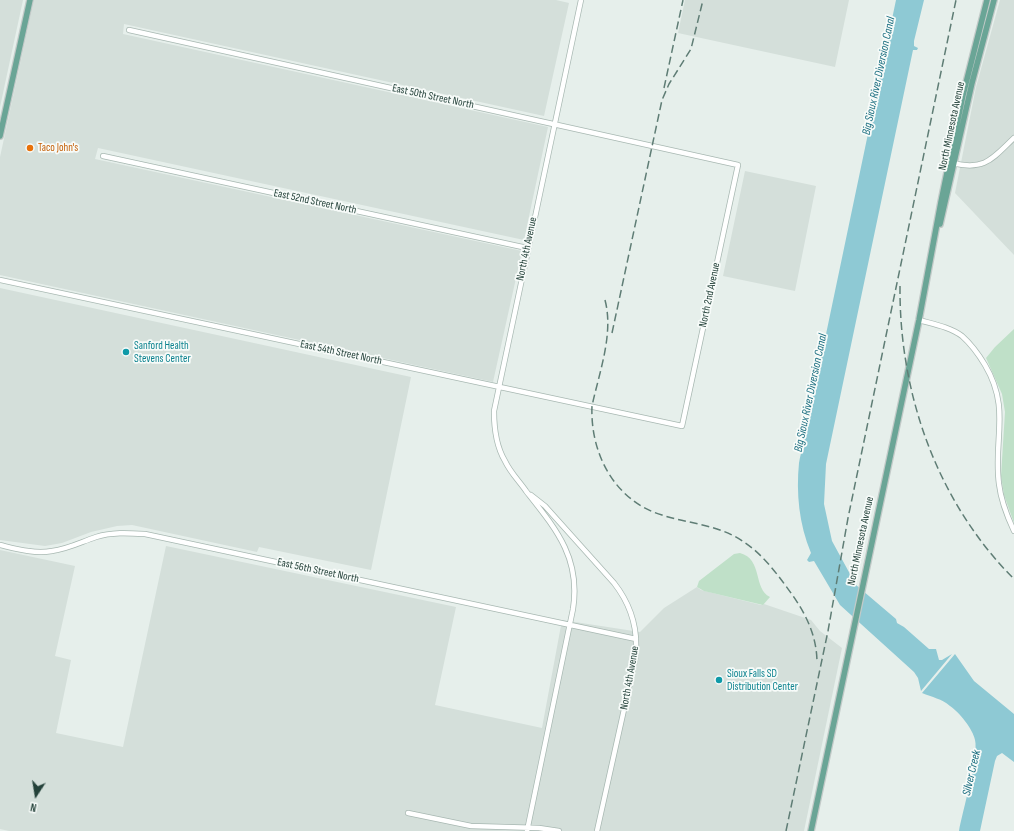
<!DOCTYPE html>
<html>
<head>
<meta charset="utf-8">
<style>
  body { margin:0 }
  #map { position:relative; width:1014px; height:831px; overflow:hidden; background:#e6efeb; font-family:"Sofia Sans Condensed",sans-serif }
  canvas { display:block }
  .north { position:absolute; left:16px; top:775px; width:40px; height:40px; -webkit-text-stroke:3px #f7fbf9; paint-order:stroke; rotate:192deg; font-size:11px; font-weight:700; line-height:16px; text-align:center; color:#24423a }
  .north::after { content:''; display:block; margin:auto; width:14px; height:18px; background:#24423a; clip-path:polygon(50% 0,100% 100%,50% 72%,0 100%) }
</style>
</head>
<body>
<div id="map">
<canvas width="1014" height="831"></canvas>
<div class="north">N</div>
</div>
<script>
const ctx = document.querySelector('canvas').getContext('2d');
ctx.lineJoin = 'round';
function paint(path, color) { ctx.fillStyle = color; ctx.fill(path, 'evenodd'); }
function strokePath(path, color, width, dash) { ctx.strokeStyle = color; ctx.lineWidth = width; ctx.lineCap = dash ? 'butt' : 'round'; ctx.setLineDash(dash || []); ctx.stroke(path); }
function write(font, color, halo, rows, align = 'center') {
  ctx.font = font + ' "Sofia Sans Condensed",sans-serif'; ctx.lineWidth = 3.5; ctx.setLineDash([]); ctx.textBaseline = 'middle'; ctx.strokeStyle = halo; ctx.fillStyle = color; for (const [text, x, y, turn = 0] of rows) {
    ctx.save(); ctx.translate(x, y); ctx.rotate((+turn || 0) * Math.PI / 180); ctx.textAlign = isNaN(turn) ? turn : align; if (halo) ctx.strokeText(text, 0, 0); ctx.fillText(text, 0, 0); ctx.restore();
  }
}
const built = new Path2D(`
  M0 0H23L0 107Z
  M34 0H556L569 3 544 116 124 24 123 34 548 127 524 240 98 148 95 159 522 251 493 382 0 275V157Z
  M685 0H849L835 67 678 33Z
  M1000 0H1014V255L955 193 976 87Z
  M745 171 816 186 795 291 723 276Z
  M0 288 411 377 371 570 259 547 257 552 132 525 117 526 91 532 62 543 45 546 0 540Z
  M166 546 456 607 435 705 542 728 562 620 640 632 664 608 697 587 701 590 761 605 764 604 811 620 820 631 842 648 804 831H9L0 829V550L75 566 55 656 71 660 56 733 123 747Z`);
const green = new Path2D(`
  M1014 329V523L1004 495 1001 476 1005 412 1002 394 986 358 995 347Z
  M740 553C763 559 753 589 770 597L763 605 704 591 697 587 699 581 734 554Z`);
const water = new Path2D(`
  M896 0H924L914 41V46L918 48 917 50H913L826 464 824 504 832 541 856 585 896 619 897 623 904 627 929 649H936L939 660H942L952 654 921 691 918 678 914 672 840 605 814 561 809 562 807 560 811 553C799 524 796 493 799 463 800 456 802 450 803 444Z
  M955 654 974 681 1014 714V762L1002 753 997 756 995 761 980 831H959C962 814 979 754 975 740 973 729 959 712 950 706 942 699 932 697 922 693Z`);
const minor = new Path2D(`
  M103 156 527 248
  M952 163C985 171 992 159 1014 138
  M0 280 682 426 738 165 129 30
  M919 320C933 324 950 327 962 336 971 344 979 355 985 365 1011 409 993 439 999 484 1001 501 1007 516 1014 531
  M531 495 545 506 614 583C632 606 639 632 635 660L597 831
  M0 545C17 549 34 554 52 551 68 549 81 542 96 537 112 532 128 533 145 534L636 639
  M408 813 471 826 539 828 559 831
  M527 831 573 609C581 558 556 529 526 491 519 481 510 472 505 461 496 446 494 428 494 411L581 0`);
const major = new Path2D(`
  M0 136 30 0
  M940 224 972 83 994 0
  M811 831 919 320 941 202 963 95 987 0`);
const rail = new Path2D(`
  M664 88 683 0
  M900 286C899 393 937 502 1014 579
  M605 300C614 334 599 373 592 406 590 454 615 501 662 515 686 523 711 524 734 536 759 549 775 571 791 593 806 614 817 636 817 663
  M612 333 662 100 669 84 691 49 703 0
  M786 831 828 631 848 518 956 0`);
const markers = [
  [30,148,4,"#e8710a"],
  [126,352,4,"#0f9aa8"],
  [719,680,4,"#0f9aa8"]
];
const streetNames = [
  ["East 50th Street North",433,97,12],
  ["North Minnesota Avenue",952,126,-78],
  ["East 52nd Street North",315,202,12],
  ["North 4th Avenue",527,249,-78],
  ["North 2nd Avenue",710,295,-78],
  ["East 54th Street North",341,353,12],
  ["North Minnesota Avenue",861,541,-78],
  ["East 56th Street North",318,571,12],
  ["North 4th Avenue",630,678,-80]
];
const foodNames = [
  ["Taco John's",38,148]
];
const cultureNames = [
  ["Sanford Health",134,346],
  ["Stevens Center",134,359],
  ["Sioux Falls SD",727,674],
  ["Distribution Center",727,687]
];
const waterNames = [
  ["Big Sioux River Diversion Canal",879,76,-78],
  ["Big Sioux River Diversion Canal",811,393,-78],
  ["Silver Creek",972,773,-77]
];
paint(built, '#d4dfda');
paint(green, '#bfe0c8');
paint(water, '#8ec9d4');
strokePath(minor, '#a8b8b2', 6);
strokePath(major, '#c2cac8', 8);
strokePath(minor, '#fff', 4.5);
strokePath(major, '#6aa596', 5.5);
strokePath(rail, '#5f7d75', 1.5, [8, 4]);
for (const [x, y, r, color] of markers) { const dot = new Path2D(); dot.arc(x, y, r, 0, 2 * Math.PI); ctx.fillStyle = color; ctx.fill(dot); strokePath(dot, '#f7fbf9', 1.5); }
write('11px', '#24423a', '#f7fbf9', streetNames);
write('11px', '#c56008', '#f7fbf9', foodNames, 'left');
write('11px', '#0d838f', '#f7fbf9', cultureNames, 'left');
write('italic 12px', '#1c6f80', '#f7fbf9', waterNames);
</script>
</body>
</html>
